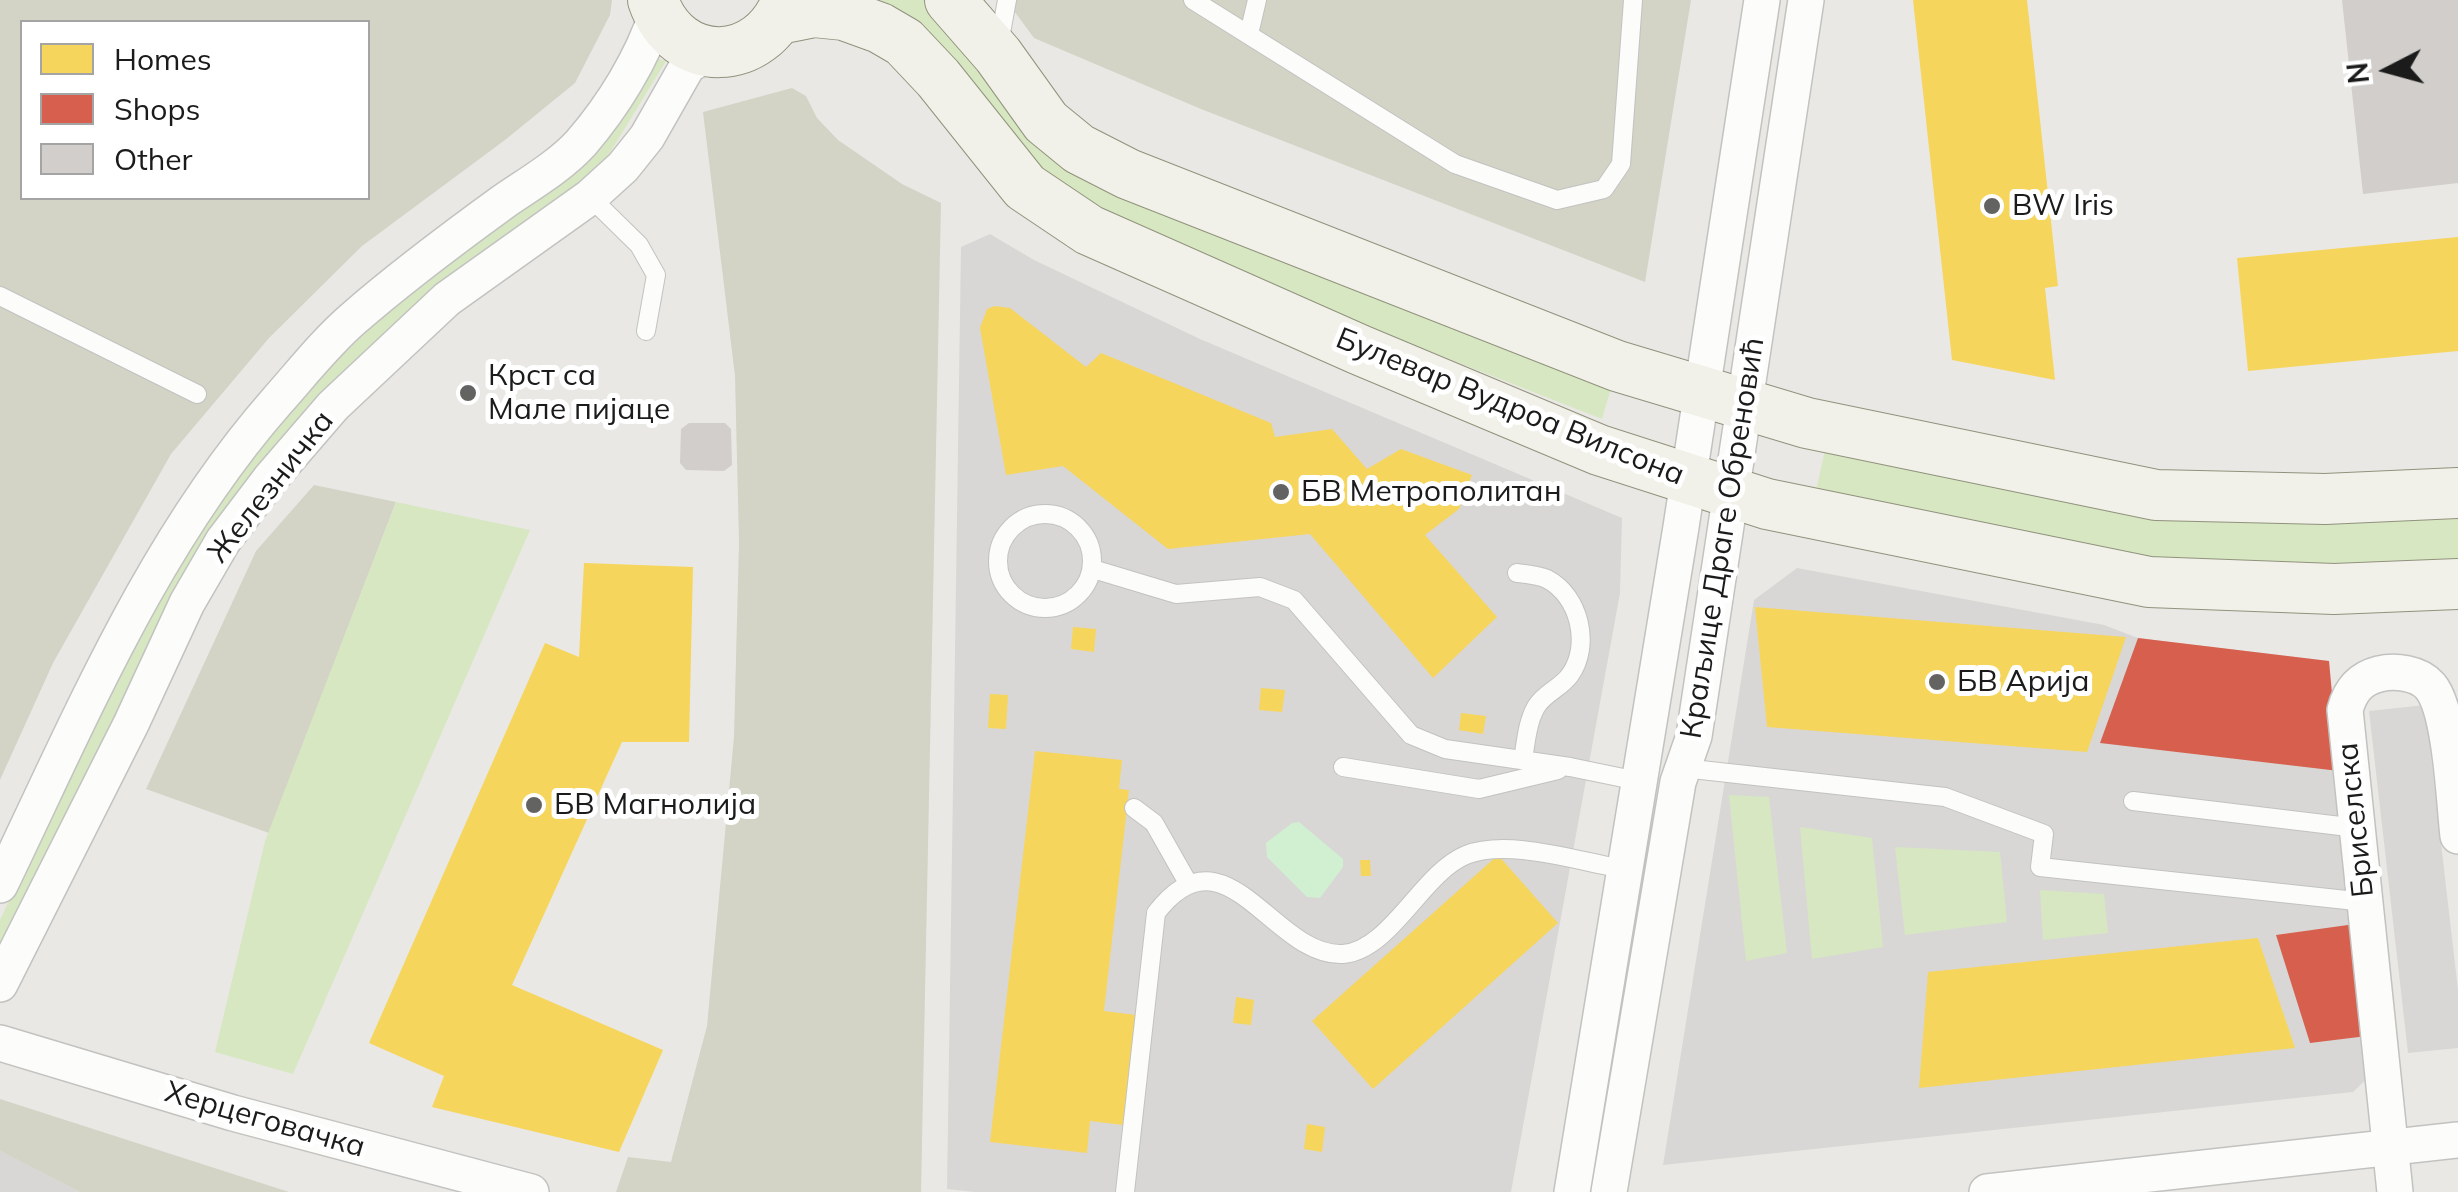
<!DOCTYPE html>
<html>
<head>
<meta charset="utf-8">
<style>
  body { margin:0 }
  #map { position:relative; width:2458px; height:1192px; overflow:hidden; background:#eae8e4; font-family:Mulish,sans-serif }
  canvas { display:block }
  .legend { position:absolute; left:20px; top:20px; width:350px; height:180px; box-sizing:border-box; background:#fff; border:2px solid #a4a4a4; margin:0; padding:12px 18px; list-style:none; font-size:30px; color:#1b1b1b }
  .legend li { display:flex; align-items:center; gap:20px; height:50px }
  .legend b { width:50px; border:2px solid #a4a4a4 }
  .north { position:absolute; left:2338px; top:20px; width:100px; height:100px; -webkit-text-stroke:8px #fff; paint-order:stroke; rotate:264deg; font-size:28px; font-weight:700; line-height:40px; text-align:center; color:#1b1b1b }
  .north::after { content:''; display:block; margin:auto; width:35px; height:45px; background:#1b1b1b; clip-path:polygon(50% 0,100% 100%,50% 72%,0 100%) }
</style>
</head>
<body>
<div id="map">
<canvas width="2458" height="1192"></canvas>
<ul class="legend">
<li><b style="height:28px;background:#f6d55c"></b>Homes</li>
<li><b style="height:28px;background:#d6604d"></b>Shops</li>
<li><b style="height:28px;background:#d1cecb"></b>Other</li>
</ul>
<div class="north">N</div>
</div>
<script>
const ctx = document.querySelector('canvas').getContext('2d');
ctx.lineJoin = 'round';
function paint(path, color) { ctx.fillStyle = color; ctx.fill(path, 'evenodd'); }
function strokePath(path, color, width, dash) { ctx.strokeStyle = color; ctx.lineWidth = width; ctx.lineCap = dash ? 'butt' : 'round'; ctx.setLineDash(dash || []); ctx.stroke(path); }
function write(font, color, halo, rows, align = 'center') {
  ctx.font = font + ' Mulish,sans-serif'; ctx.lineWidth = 10; ctx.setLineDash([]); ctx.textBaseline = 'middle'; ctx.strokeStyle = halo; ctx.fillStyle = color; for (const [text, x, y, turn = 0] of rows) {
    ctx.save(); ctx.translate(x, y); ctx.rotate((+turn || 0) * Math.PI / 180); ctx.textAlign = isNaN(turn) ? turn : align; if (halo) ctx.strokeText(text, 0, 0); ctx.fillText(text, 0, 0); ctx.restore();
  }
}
const residential = new Path2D(`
  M990 234 1034 260 1200 339 1622 518 1620 593 1511 1192H974L947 1189 961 247Z
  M1797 568 2104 625 2138 638 2329 661 2372 1074 2353 1092 1663 1165 1754 600Z`);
const religious = new Path2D(`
  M1521 655 1540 677 1508 705 1489 684Z
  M2425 705 2458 990V1048L2408 1053 2369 711Z
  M0 1151 80 1192H0Z`);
const construction = new Path2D(`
  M0 0H612L610 15 575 83 505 140 362 246 269 338 171 454 53 663 0 780ZM22 22H368V198H22Z
  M1006 0H1691L1645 282 1201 109 1034 38Z
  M792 88 806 96 817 118 838 140 902 184 941 203 921 1192H616L628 1157 671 1162 707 1026 734 737 739 542 735 376 703 112Z
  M314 485 396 502 269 833 146 789 256 551Z
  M0 1099 289 1192H80L0 1151Z`);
const grass = new Path2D(`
  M831 0H930L1016 109 1611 388 1602 419 1123 231 1046 191Z
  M656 58 666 61 600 169 303 422 0 951V920L110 686 209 507 324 372 418 284 577 170 607 140Z
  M1830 428 2156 495 2458 493V584L2334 589 1811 513Z
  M396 502 530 530 293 1074 215 1052 265 841Z
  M1729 795 1769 797 1787 953 1746 961Z
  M1800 827 1872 838 1883 947 1812 959Z
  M1895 847 2000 852 2007 922 1905 935Z
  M2040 890 2104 894 2108 933 2043 940Z`);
const park = new Path2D(`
  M1299 822 1343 859V867L1320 898 1307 897 1267 857 1266 843 1292 823Z`);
const homes = new Path2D(`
  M1913 0H2027L2058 286 2045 288 2055 380 1952 360Z
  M2458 237V351L2248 371 2237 258Z
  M995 306 1010 308 1086 367 1101 353 1271 423 1275 437 1332 429 1367 469 1401 449 1472 475 1459 509 1425 535 1497 617 1433 678 1310 534 1168 549 1063 466 1006 475 980 328 987 309Z
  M584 563 693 567 689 742H622L512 985 663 1050 619 1152 432 1107 444 1076 369 1043 545 643 579 657Z
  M1755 607 1853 615 2126 637 2087 752 1767 727Z
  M1073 627 1096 629 1094 652 1071 649Z
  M1261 688 1285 690 1282 712 1259 710Z
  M990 694 1008 695 1006 729 988 728Z
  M1461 713 1486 716 1483 734 1459 730Z
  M1035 751 1122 760 1119 789 1129 790 1104 1011 1136 1015 1123 1125 1090 1121 1087 1153 990 1142Z
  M1498 855 1558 923 1373 1089 1312 1021Z
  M1360 860H1370L1371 876H1361Z
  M2258 938 2295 1048 1919 1088 1928 972Z
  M1236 997 1254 1000 1251 1025 1233 1023Z
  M1307 1124 1325 1127 1322 1152 1304 1149Z`);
const shops = new Path2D(`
  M2138 638 2329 661 2339 771 2100 743Z
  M2355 924 2367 1036 2310 1043 2276 935Z`);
const building = new Path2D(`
  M2342 0H2458V183L2363 194Z
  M689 423H725L731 429 732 465 724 471 686 470 680 463 681 429Z`);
const lane = new Path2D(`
  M1193 0 1455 164 1557 200 1604 189 1621 164 1633 0
  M1249 34 1257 0
  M999 44 1007 0
  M590 197 639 245 656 275 646 331
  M0 296 197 394
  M998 561a47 47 0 1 1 94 0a47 47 0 1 1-94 0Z
  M1093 569 1176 594 1260 587 1294 600 1411 735 1445 749 1570 767 1638 781
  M1517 573C1527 574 1538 575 1547 579 1580 596 1591 646 1570 675 1561 688 1544 693 1536 707 1527 723 1526 742 1523 760
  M1343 767 1479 789 1558 770
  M1683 768 1945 797 2044 834 2040 867 2365 902
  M2133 801 2357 828
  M1134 808 1154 823 1188 883
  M1125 1192 1156 913C1226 821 1273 958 1343 954 1391 950 1422 873 1466 855 1509 838 1579 862 1624 869`);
const street = new Path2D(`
  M0 885C81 717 153 542 277 401 301 374 326 342 354 318 401 277 452 239 503 202 529 184 559 167 581 143 613 106 642 59 657 13
  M0 984 131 724 187 603 223 541 270 479 333 406 447 299 590 197 623 167 647 137 688 65 712 52
  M0 1043 233 1113 531 1192
  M1572 1192 1681 527 1762 0
  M1609 1192 1678 782 1694 736 1806 0
  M1987 1192 2458 1140
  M2395 1192 2345 710C2350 691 2359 679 2379 674 2395 670 2419 673 2430 686 2451 710 2454 802 2458 836`);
const secondary = new Path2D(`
  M653 0C677 71 762 68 787 0
  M950 0 998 55 1046 122 1079 149 1128 174 1617 366 1807 423 2156 495 2325 499 2458 493
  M779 19 814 12 844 15 880 28 904 42 938 78 1025 187 1089 230 1360 350 1599 450 1767 504 2149 582 2334 589 2458 584`);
const markers = [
  [1992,206,10,"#636361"],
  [468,393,10,"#636361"],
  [1281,492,10,"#636361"],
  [1937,682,10,"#636361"],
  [534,805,10,"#636361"]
];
const poiNames = [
  ["BW Iris",2012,206],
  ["Крст са",488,376],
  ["Мале пијаце",488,410],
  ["БВ Метрополитан",1301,492],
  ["БВ Арија",1957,682],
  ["БВ Магнолија",554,805]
];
const streetNames = [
  ["Булевар Вудроа Вилсона",1510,407,22],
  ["Железничка",271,487,-52],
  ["Краљице Драге Обреновић",1723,538,-81],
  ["Бриселска",2356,820,-96],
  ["Херцеговачка",265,1120,16]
];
paint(residential, '#d9d7d5');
paint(religious, '#d8d7d5');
paint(construction, '#d3d3c6');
paint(grass, '#d6e7c2');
paint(park, '#d1f0d1');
paint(homes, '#f6d55c');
paint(shops, '#d6604d');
paint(building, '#d1cecb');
strokePath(lane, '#c2c2c0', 20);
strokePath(street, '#c2c2c0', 38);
strokePath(secondary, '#91927d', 52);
strokePath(lane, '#fcfcfb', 18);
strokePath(street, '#fcfcfb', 35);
strokePath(secondary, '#f2f1e9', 50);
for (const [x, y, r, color] of markers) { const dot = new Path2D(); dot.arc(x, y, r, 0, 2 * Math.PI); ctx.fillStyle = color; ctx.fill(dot); strokePath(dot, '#fff', 4); }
write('30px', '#1b1b1b', '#fff', poiNames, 'left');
write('30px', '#1b1b1b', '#fff', streetNames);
</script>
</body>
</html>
